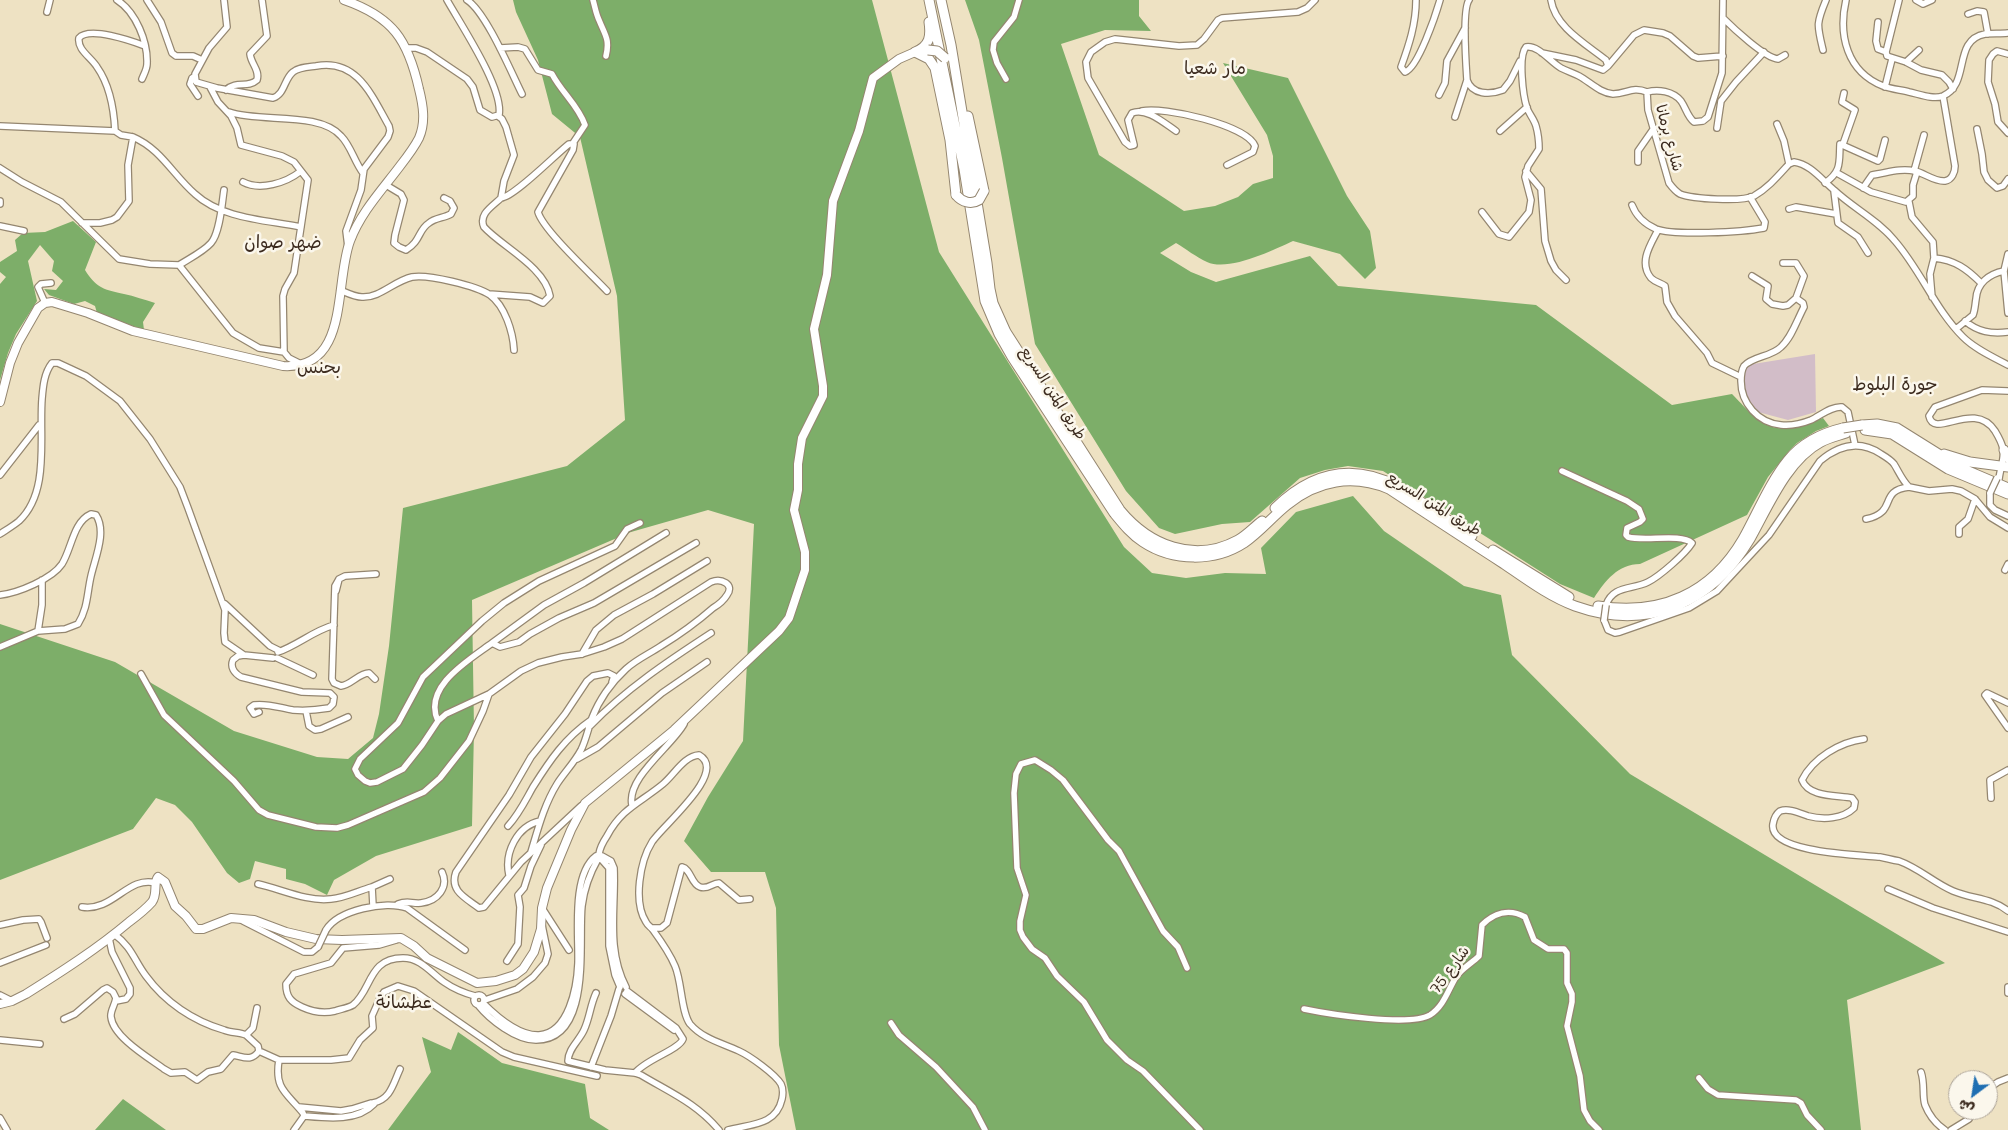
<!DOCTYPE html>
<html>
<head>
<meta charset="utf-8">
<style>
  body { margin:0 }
  #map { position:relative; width:2008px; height:1130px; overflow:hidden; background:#eee2c3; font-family:Mali,"Playpen Sans Arabic",sans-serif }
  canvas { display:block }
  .north { position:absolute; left:1948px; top:1070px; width:50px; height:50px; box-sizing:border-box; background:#fbf7ec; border:1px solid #aea59a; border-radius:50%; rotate:211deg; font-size:14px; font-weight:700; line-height:20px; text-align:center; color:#3b2a1e }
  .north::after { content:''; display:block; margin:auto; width:18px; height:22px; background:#1f6fb2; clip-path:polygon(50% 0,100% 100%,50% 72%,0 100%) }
</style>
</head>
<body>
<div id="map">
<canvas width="2008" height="1130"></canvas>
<div class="north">ش</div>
</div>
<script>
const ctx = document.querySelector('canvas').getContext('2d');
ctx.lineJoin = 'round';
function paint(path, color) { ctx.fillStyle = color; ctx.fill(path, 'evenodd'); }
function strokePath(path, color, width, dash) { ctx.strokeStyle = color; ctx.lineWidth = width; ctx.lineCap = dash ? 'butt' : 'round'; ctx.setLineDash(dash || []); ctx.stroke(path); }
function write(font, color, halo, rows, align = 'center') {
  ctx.font = font + ' Mali,"Playpen Sans Arabic",sans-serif'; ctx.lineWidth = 5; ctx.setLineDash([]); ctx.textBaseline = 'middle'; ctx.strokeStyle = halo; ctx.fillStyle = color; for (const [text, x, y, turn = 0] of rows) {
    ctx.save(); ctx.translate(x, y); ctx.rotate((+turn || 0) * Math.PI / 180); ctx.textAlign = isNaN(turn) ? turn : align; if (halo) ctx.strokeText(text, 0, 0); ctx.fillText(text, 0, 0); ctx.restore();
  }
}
const industrial = new Path2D(`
  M1815 354 1816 412 1788 420 1758 412 1744 394 1742 384 1745 367 1747 365Z`);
const forest = new Path2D(`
  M513 0H872L939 252 1124 547 1152 573 1186 578 1225 573 1266 574 1261 548 1296 512 1353 496 1384 531 1464 586 1501 595 1512 655 1630 774 1945 963 1847 1000 1861 1130H796L779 1045 776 908 765 872H711L684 841 708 797 743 741 754 524 708 510 631 532 472 600 474 729 472 826 376 856 334 880 327 895 305 884 286 879V869L255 861 250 879 239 883 227 873 192 822 175 805 156 798 133 829 0 880V624L115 662 234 731 317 757 348 759 373 738 379 714 389 646 403 508 567 466 625 420 617 296 580 137 552 114 538 60 516 12Z
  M965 0H1139V16L1151 31 1105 30 1061 44 1099 155 1184 211 1215 206 1238 197 1253 184 1273 178V156L1267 135 1223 63 1288 78 1347 196 1370 231 1376 268 1365 279 1340 254 1293 241C1273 250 1229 272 1207 262 1196 257 1186 249 1176 243L1160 253 1191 272 1216 282 1310 256 1338 286 1536 305 1672 405 1732 394C1752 414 1764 434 1796 427 1805 426 1813 420 1823 418L1829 426 1816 431 1797 443 1789 451 1768 477 1747 515 1640 564C1618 564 1605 581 1594 598L1560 584 1383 471 1348 466 1325 470 1300 478 1250 522 1222 524 1175 534 1159 528 1126 491 1035 344 1002 158 979 40Z
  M73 221 96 242 85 270C96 288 105 290 124 294 134 296 145 300 155 303L143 322 144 330 97 313 95 306 85 301 74 304 49 295 44 289 56 290 63 281 52 271 54 261 40 245 28 261 37 301 16 334 8 353 0 380V284L6 277 0 272V262L17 251 15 240 23 233 45 232Z
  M458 1032 502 1063 585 1084 590 1118 609 1130H388L431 1072 422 1037 451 1050Z
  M123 1099 166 1130H95Z`);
const minor = new Path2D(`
  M117 0C136 12 148 42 147 64 147 69 144 74 142 79
  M147 0 161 22 172 53 176 56H193L202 60
  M224 0 227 27 209 48 195 74 196 82 217 88 273 98C285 94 284 79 293 72 299 67 308 67 316 66 357 58 372 96 389 126L390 131 388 137 364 169 361 190 346 231 348 247
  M467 0C486 12 511 72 522 94
  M593 0C595 7 596 14 599 20 605 35 610 39 606 56
  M1416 0C1416 24 1409 45 1401 67L1405 72C1418 68 1436 14 1440 0
  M1469 0C1462 10 1466 65 1467 80 1472 95 1490 95 1503 90L1510 81 1520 61
  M1723 0 1722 73 1708 117 1703 121 1694 122C1687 116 1686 108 1681 101 1673 91 1658 89 1647 92L1648 110 1669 183C1672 187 1675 191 1680 194 1693 199 1742 202 1754 196 1768 188 1778 176 1789 164L1794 162C1810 164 1822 180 1834 190 1853 208 1878 220 1895 241 1921 271 1935 309 1963 337 1975 349 1993 357 2008 365
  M1846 0C1838 35 1847 72 1883 86 1891 89 1901 90 1909 92 1919 94 1933 100 1943 96 1971 84 1952 40 1985 34 1992 33 2001 34 2008 33
  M1899 0 1886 52 1887 56 1906 62 1921 70 1942 75 1949 82 1953 89
  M1916 0 1923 4 1932 0
  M47 12 50 0
  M1968 14 1977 11 1984 12 1988 34
  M1723 18C1733 28 1765 58 1778 59L1785 55
  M1878 22 1876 41 1878 49 1886 52
  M407 48H416L427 52 467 79 473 87 480 110 492 117 499 115C504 89 461 25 447 0
  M500 48 518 47 525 49 538 70 552 74C562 93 578 105 585 125L573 143
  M1823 50C1817 25 1816 24 1826 0
  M1542 53 1576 60 1603 70 1608 66 1606 60C1586 44 1555 27 1551 0
  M2008 54 1997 51 1993 54 1989 60 1988 82 1995 104 1998 122 2008 133
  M1906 62 1919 50
  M1608 66 1634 35 1644 30 1663 33 1670 36 1693 56 1698 58 1723 56
  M195 76 192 78 190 84 198 96
  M1006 79 997 63 993 50 994 42 1014 17 1019 0
  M210 87 218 102 231 116 237 128 241 145 282 156 294 162 308 180 294 273 285 289 283 296 284 352 289 358 301 364
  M1885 87 1892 59
  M226 90C237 80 247 89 257 80 260 70 251 64 250 54L267 36 262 0
  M1439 95 1445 83 1447 61 1465 28
  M1142 111C1163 106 1247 125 1255 146L1253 152 1227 165
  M229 112C261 123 319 111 341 136 351 146 354 161 363 173
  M498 116 502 119 506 127 514 155 504 181 501 198C514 197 555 155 569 144H574L573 150 538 212C543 230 592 275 607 291
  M1455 117 1467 80
  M1777 124 1784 141 1789 164
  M0 126 115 131 121 135 133 137 128 165 129 201 117 217 112 220 100 223H82
  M1717 128 1721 101 1736 82 1764 52
  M1977 129 1982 154 1984 172 1988 180 1997 188 2003 186 2008 179
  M115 131C114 110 109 84 97 67 91 57 77 50 79 38 89 26 132 41 145 46
  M1176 131C1164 123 1146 107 1132 113L1128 120 1134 145 1130 146 1125 142 1088 78 1086 62 1091 52 1105 42 1115 39 1179 46 1197 45 1204 39 1218 20 1222 18 1298 12 1307 8 1315 0
  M1500 131 1527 107
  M133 137C161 149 173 175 195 194 222 219 267 220 301 227
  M1843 144 1855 110 1842 102 1844 93
  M1638 162V151L1654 128
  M0 168 22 182 61 202 119 259 150 264 179 265 233 333 259 348 284 352
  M1526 171 1541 189 1545 241 1551 261 1556 270 1566 280
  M1914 171 1924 135
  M1837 173 1871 192 1906 202 1913 196V185L1917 172
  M243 182C260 191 286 183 301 171
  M1825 183C1842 171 1839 162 1840 144L1878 161 1880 159 1885 140
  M386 185 401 194 404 200 395 235 394 243 399 247 406 250C421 241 418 230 429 223 435 218 444 218 451 214L454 208 450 201 444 198
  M1863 188 1872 175C1887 173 1899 168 1915 171 1924 173 1935 182 1945 181 1952 180 1955 172 1955 166L1943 96
  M1834 191 1838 223 1858 237 1868 253
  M0 201V204
  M1909 202 1912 217 1933 242 1934 258 1930 274 1932 297
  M1632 205C1636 216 1645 224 1656 229 1674 236 1743 232 1764 228L1765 222 1750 197
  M1789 209 1796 207 1836 214
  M1482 212 1499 234 1509 237 1529 212 1531 200 1525 177 1528 166 1539 149C1539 141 1538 133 1536 126 1534 119 1529 114 1527 108 1523 96 1518 56 1526 47 1539 45 1550 62 1561 68 1567 71 1573 73 1579 76 1590 82 1600 93 1613 94 1627 94 1632 86 1647 92
  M0 226 24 231
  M1658 230C1651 244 1638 262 1651 278 1655 282 1661 283 1665 286L1667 302 1675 316 1707 353 1712 363 1741 377
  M2008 254 2004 271 2008 313
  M1934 258C1955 260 1967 269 1981 283
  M179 265C190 258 203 252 211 243 220 233 222 203 224 190
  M1752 276 1768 286 1766 299 1772 304 1783 306 1788 305 1796 298 1804 276 1796 263H1783
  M340 290C347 293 355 297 362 297 380 298 394 281 412 277 428 274 477 286 490 295 505 306 513 332 514 350
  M489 294 530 297 543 303 550 296C545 267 501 246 484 227 478 214 493 206 501 198
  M1796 298 1803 303 1804 307C1797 320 1792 337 1781 347 1771 357 1753 356 1744 366 1741 371 1741 376 1741 381 1741 403 1758 423 1781 425 1791 426 1801 424 1811 420 1820 416 1831 406 1842 407L1848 412 1855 445
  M45 303 38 287 41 284 51 283
  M1965 321C1978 332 1991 334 2008 332
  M1956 329 1973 315C1975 310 1975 305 1976 299 1977 283 1989 274 2004 271
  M1562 471 1627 501 1639 509 1643 519 1640 522 1627 528 1626 535 1628 537C1645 542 1680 533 1692 543 1685 554 1660 576 1648 582 1632 590 1613 585 1606 605
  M0 475 39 425
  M1999 479C2000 469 2005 458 2003 449 2002 443 1998 436 1995 431 1974 399 1934 440 1929 416L1935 407 1982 390 2008 391
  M1990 493V505L1995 510 2008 516
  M1866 519C1899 512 1877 491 1909 487
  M0 534C6 530 13 526 19 521 50 492 39 438 42 399 43 387 44 373 52 363H58L86 376 120 401 150 439 180 487 188 508 225 610 224 633 225 642 244 655
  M1959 534V527L1968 519 1975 499
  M2005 570 2008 564
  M339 579 345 576 376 574
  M336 591 339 579 335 586 332 679 334 683 341 686C351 685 359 673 369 673L375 679
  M0 595C18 593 52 579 62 564 72 548 73 522 91 514L96 515C107 532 95 558 91 576 87 593 88 608 78 624L65 629 38 631 0 647
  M225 604 270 646 280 651
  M1604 620 1608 630 1615 633 1620 632 1689 608 1717 591 1769 535 1820 461C1839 445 1860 440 1881 454 1886 457 1891 460 1894 464 1899 472 1902 480 1909 487L1929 491 1952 489 1961 491 1975 499 1990 517 2008 528
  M38 631 42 605V580
  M492 643 544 605 584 583 666 533
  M278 652C298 645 313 631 334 625
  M582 654 596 630 614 615 653 594 707 561
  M277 658 313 675
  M141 674 164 715 234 781 259 810 268 815 316 827 337 828 348 825 424 792 440 778 469 741 483 711 489 694
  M2008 703 1987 693 1985 695 2008 728
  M306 711 309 726 315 730 321 729 348 717
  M259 712 254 714 250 708 254 705C268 703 280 708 293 710 305 711 317 710 329 708L333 704 334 697 330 693 302 692 241 677C234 673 230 667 233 660L238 656 244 655 273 658
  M438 721C422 687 469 660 492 643L500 647 519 642 530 634 559 618 594 603 696 543
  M590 726C626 689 668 661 711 633
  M1864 739C1840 742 1813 758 1802 780 1809 798 1838 795 1852 798L1855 802 1854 808C1843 819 1823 820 1808 816 1799 813 1789 808 1780 811 1776 814 1774 818 1773 824 1768 853 1860 855 1880 857 1886 858 1892 860 1899 861 1919 868 1934 883 1953 891 1972 899 1992 898 2008 911
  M577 759 598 747 662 693 707 662
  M1991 798 1990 780 2008 770
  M632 805C626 778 672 746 684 724
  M581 806 521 862 484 907 479 908C466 898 449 891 456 872L509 795 531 757 565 714 587 681 593 676 608 673 614 676 612 682
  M508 826C519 814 525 801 533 787 550 760 565 738 591 720
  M531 852C538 829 544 805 557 784 564 773 574 763 581 750 586 740 588 729 592 718 599 700 612 682 626 669 637 659 649 654 661 646 679 635 697 622 713 608 718 605 724 600 727 595 735 584 721 578 711 582L622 639 604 647 582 654 562 657 538 663 521 671 489 694 446 714 438 721 422 745 403 769 377 782 370 783 365 781 358 775 355 769 360 759 398 723 423 677 482 621 504 603 539 581 615 546 627 529 640 523
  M599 854C600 847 603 842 607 836 622 808 640 803 663 784 674 775 684 756 699 755 729 772 662 826 652 842 640 861 633 902 646 922 648 926 651 927 653 930 661 941 670 954 675 966 682 982 681 1012 690 1024 703 1039 722 1043 739 1051 750 1056 775 1074 781 1084 783 1088 783 1094 782 1099 776 1126 750 1124 728 1130
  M602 856 611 861 614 868C616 908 606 949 626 987
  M601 859 609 868V946L615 975 620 987
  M509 875C504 853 517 826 540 821
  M258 884C281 889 307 902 331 899 345 898 358 891 372 887
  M1888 889 1933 908 2008 932
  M398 904C408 900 412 904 421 903 438 901 449 887 442 872
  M373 906 372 887 390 879
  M82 907C113 912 128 875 156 883
  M542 908 569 950
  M243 921 304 952H312L318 947
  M0 925 23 920 39 919 41 922 47 938
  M652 928H661L667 923 682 867C691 869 691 884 700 887 708 890 712 883 719 883L739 900 750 899
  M326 930C338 910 386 900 407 908L465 950
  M114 934C132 947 134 960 146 976 165 1002 193 1021 224 1030 231 1033 239 1032 246 1035L253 1028 257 1008
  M109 938 112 952 130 988V994L126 999 116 1001
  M396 940 379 945 343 948 331 963 294 974 286 984C286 997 291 1002 302 1007 313 1012 323 1014 335 1011 341 1009 348 1008 353 1005 372 990 368 958 403 958 421 958 431 973 444 982 454 989 464 993 475 996
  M507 961 518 944 520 907 518 895 524 888 531 866 541 845
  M0 963 46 945
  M1187 968 1178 947 1163 931 1119 851 1108 840 1063 780 1051 770 1035 760 1021 764 1016 774 1014 793 1017 868 1026 895 1020 921V930L1023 937 1032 949 1045 958 1057 976 1084 1002 1107 1040 1127 1060 1143 1071 1200 1130
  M2008 987V993
  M627 991 676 1028 683 1039C679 1050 646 1059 635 1073
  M596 993C590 1006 590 1017 584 1030 579 1041 568 1049 568 1061L605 1070 635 1073 641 1075C671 1093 696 1103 719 1130
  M625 994 674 1030
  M474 1000a5 5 0 1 1 10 0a5 5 0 1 1-10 0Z
  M0 995 12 1001
  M485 1000 517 989 533 977 545 963 548 954 542 925
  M483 1003C497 1017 518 1036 539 1035 569 1033 577 987 578 963 579 935 571 875 596 856
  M478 1005C490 1020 516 1040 536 1040 593 1040 578 941 582 906 584 890 590 873 598 859
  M1304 1009C1328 1014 1410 1027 1430 1015 1444 1006 1448 990 1456 977 1461 969 1472 963 1479 956L1482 925C1494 913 1509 908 1525 917L1534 940 1548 949H1564L1567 953V983L1572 994V1002L1567 1026 1580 1076 1584 1110 1590 1121 1599 1130
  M64 1019 75 1014 103 990 107 988 113 992 116 998C115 1005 110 1011 111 1017 113 1037 149 1058 164 1069L171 1073 185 1072 197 1080 208 1072 221 1069 233 1055C244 1057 251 1062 259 1051
  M891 1023 899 1035 936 1067 973 1107 985 1130
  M246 1035 258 1046 259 1051 279 1060C274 1089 287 1093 303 1113L304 1116 294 1130
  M0 1040 40 1044
  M279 1060H331L349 1058 360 1040 373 1028 372 1016 380 998 384 992 398 986 414 991 502 1052 514 1057 597 1076
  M591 1067 611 1016 619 989
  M1921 1072C1925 1083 1922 1096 1925 1105 1929 1115 1936 1124 1945 1130
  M1699 1078 1708 1089 1718 1095 1796 1100 1801 1103 1807 1115 1821 1130
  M1988 1089 1998 1082 2008 1078
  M373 1103C391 1099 393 1084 400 1069
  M299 1107 341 1111 352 1109 371 1103 374 1104
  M304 1116C326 1118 357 1122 374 1104
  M0 1118 7 1130
  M1951 1130 1969 1119 1974 1110`);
const major = new Path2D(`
  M0 402 10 363 18 343 38 308 45 303 52 302 88 313 133 331 283 366C350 370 334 284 350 241 361 212 382 190 400 166 407 157 414 148 419 138 426 122 423 105 419 89 408 40 393 17 344 0
  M0 1004 12 1001 26 994C61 972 97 949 129 922 137 916 145 910 152 902 158 894 153 883 158 877L165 882 175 906 186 916 196 929H203L231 918 254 920 286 932 316 939 342 940 401 938 414 946 427 958 477 983 496 981 515 975 523 969 534 952 541 929 542 908 547 888 571 830 585 803 674 730 779 631 789 618 805 570V552L794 510 798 490V464L802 438 823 396V386L814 329 827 275 833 201 859 131 873 78 899 59 915 52`);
const highway = new Path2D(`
  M929 0 964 169 985 301 999 334 1012 357 1114 513C1123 524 1131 534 1143 542 1173 562 1215 562 1244 543 1260 532 1272 517 1287 505 1317 480 1353 474 1389 489 1427 514 1465 539 1504 564 1526 579 1550 597 1575 606 1648 632 1712 603 1750 539 1768 507 1787 460 1821 442 1828 438 1837 436 1846 433
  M941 0 951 45 987 263 990 289 993 303 1006 332 1120 510C1149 545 1194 564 1238 540 1247 535 1254 527 1262 521
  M915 52 929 59 935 68 950 140 956 195
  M915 52C930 46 931 36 929 22
  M968 116 984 191
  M1862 425 1877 424 1897 428 1961 468 2008 488
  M1865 430 1892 434 1948 469 2008 494
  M2004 450 2008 458
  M1944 454 1970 462 2008 467
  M1275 508C1312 472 1352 462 1399 487L1472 536
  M1493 550 1569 597
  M1598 606C1660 616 1711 594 1743 539 1757 514 1770 482 1788 460 1802 443 1822 433 1843 428`);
const minorBridge = new Path2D(`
  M1990 493 1997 478
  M1604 620 1606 605
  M318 947 326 930`);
const highwayBridge = new Path2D(`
  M928 50 937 51 945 58
  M956 195C962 202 971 205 979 200L984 191
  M1843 428 1862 425`);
const streetNames = [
  ["شارع برمانا",1669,138,75],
  ["طريق المتن السريع",1053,393,57],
  ["طريق المتن السريع",1434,504,32],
  ["شارع 75",1450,970,-54]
];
const quarterNames = [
  ["مار شعيا",1215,68],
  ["ضهر صوان",283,242],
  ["بحنس",319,367],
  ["جورة البلوط",1895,384],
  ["عطشانة",404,1002]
];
paint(industrial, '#d2bdc8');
paint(forest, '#7dae69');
strokePath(minor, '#948670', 8);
strokePath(major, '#948670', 10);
strokePath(highway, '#948670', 11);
strokePath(minor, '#fff', 5.5);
strokePath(major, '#fff', 8);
strokePath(highway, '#fff', 9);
strokePath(minorBridge, '#948670', 8, []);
strokePath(highwayBridge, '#948670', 11, []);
strokePath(minorBridge, '#fff', 5.5);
strokePath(highwayBridge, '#fff', 9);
write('15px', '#3b2a1e', '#fbf7ec', streetNames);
write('18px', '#3b2a1e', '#fbf7ec', quarterNames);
</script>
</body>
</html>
